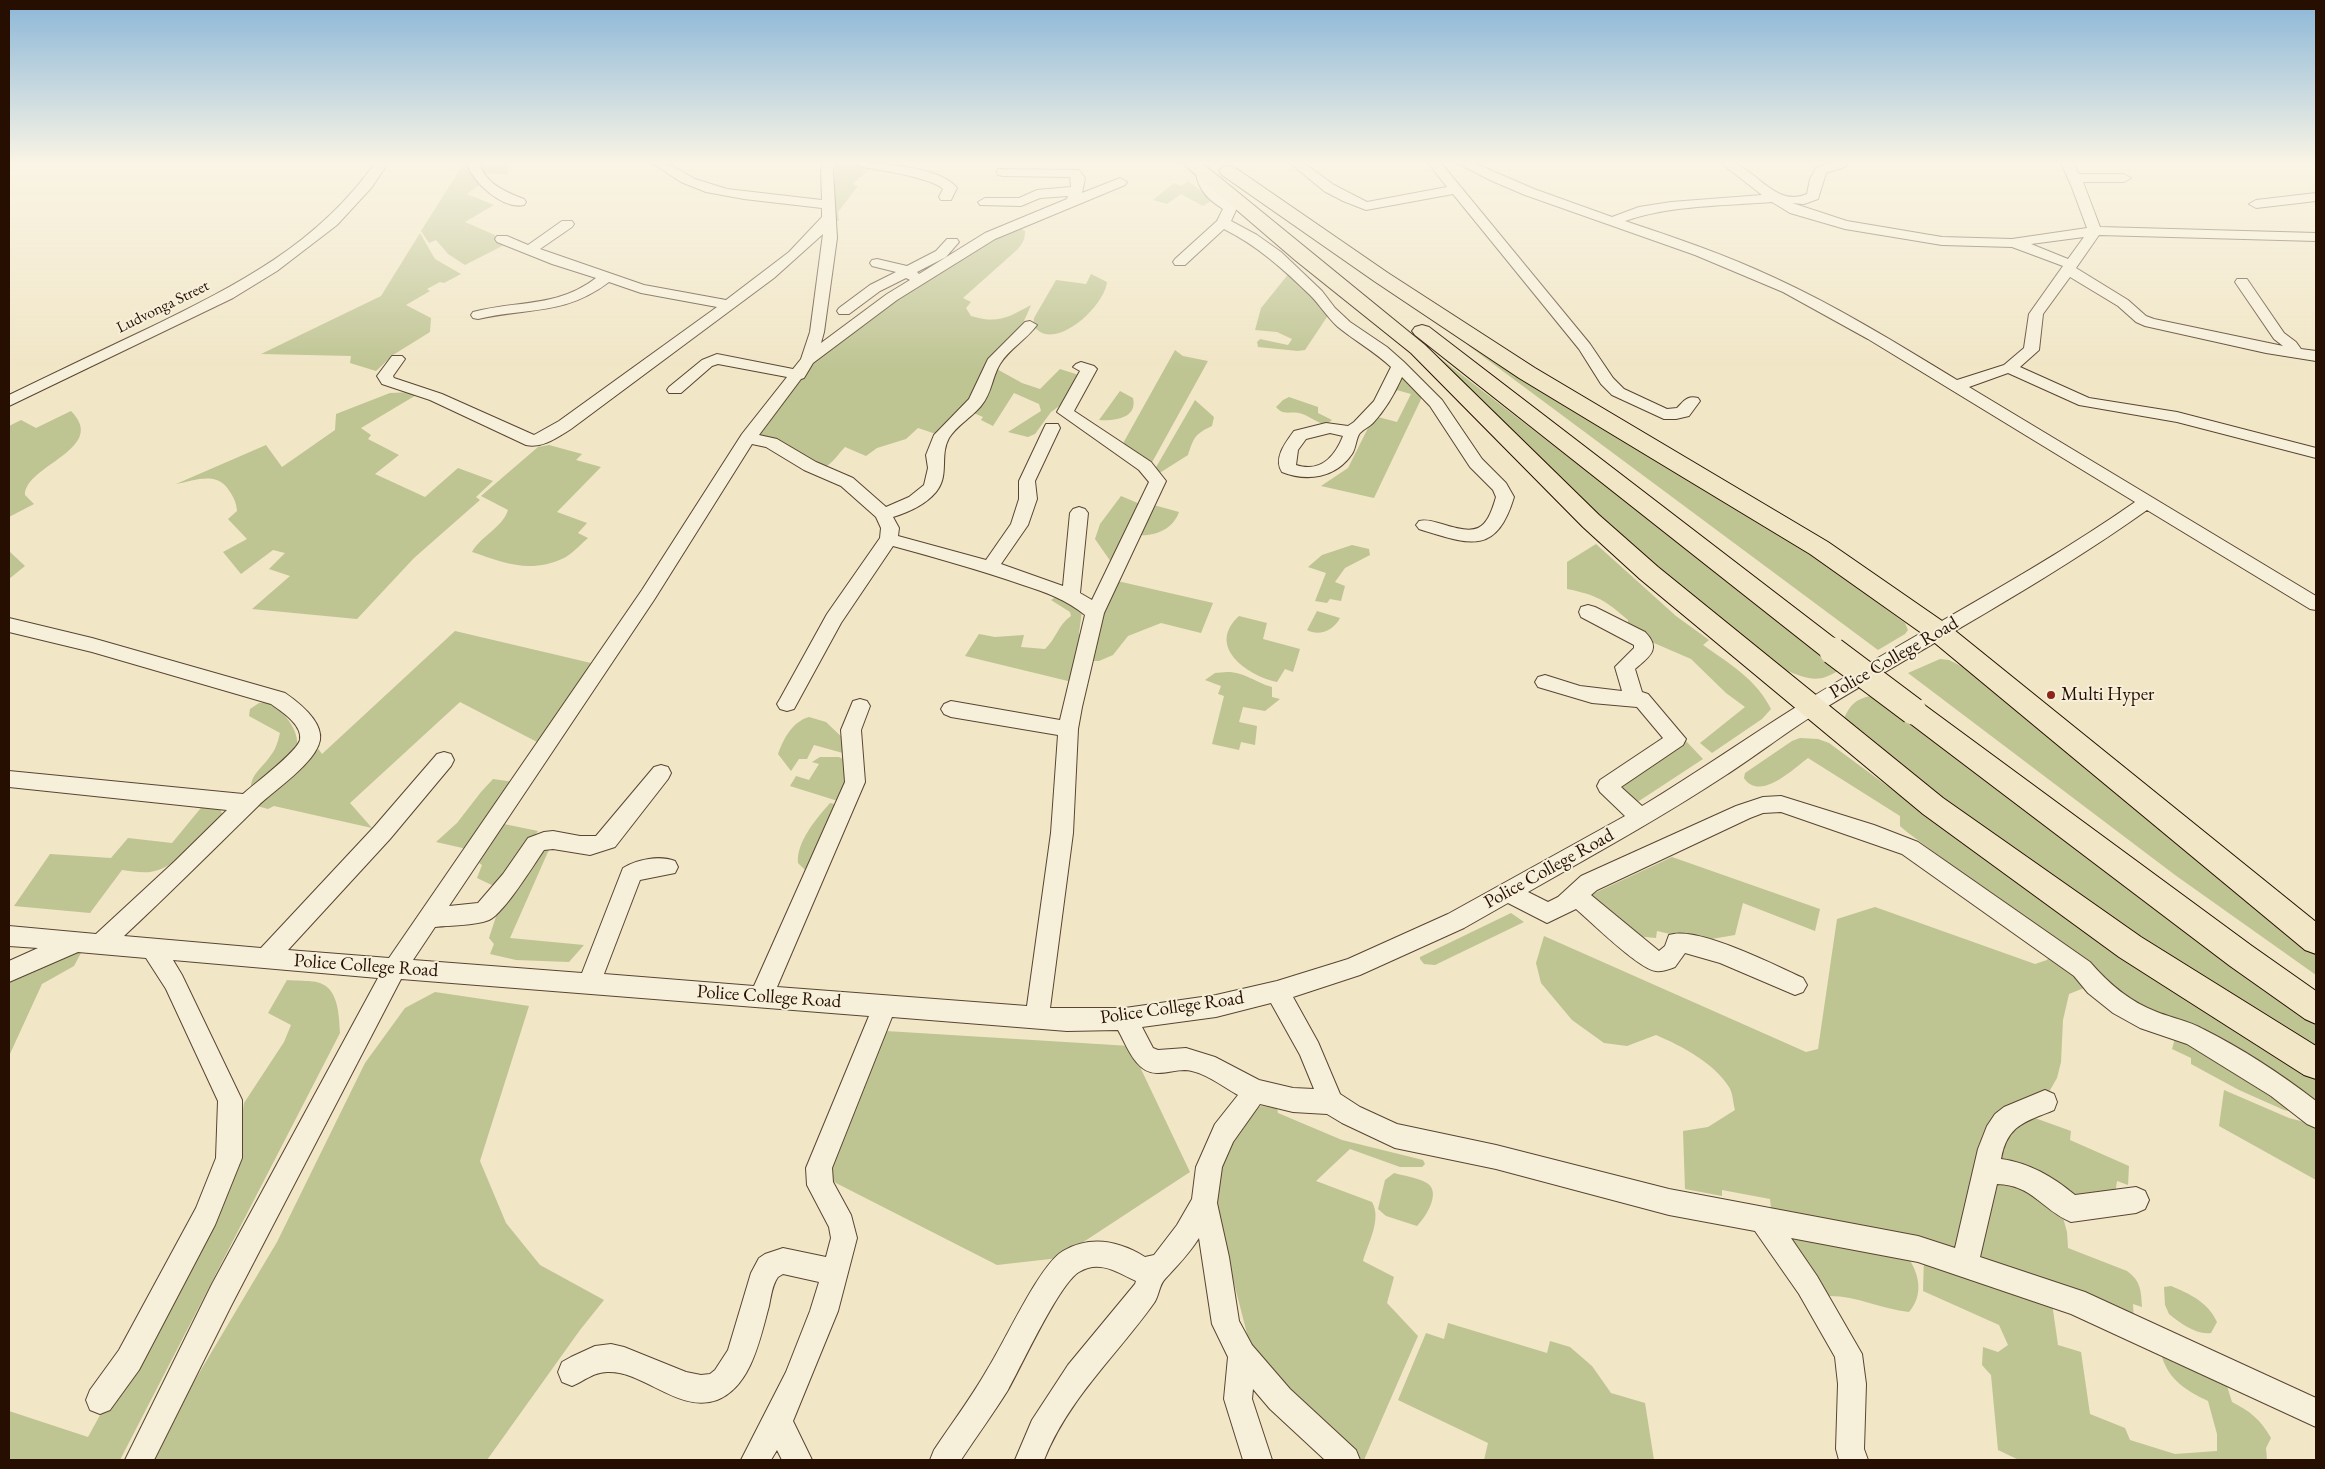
<!DOCTYPE html>
<html>
<head>
<meta charset="utf-8">
<style>
  body { margin:0 }
  #map { position:relative; width:2325px; height:1469px; overflow:hidden; background:#f1e6c6; font-family:"EB Garamond",serif }
  canvas { display:block }
  .frame { position:absolute; inset:0; border:10px solid #260f00; pointer-events:none }
</style>
</head>
<body>
<div id="map">
<canvas width="2325" height="1469"></canvas>
<div class="frame"></div>
</div>
<script>
const ctx = document.querySelector('canvas').getContext('2d');
ctx.lineJoin = 'round';
function paint(path, color) { ctx.fillStyle = color; ctx.fill(path, 'evenodd'); }
function strokePath(path, color, width, dash) { ctx.strokeStyle = color; ctx.lineWidth = width; ctx.lineCap = dash ? 'butt' : 'round'; ctx.setLineDash(dash || []); ctx.stroke(path); }
function write(font, color, halo, rows, align = 'center') {
  ctx.font = font + ' "EB Garamond",serif'; ctx.lineWidth = 4; ctx.setLineDash([]); ctx.textBaseline = 'middle'; ctx.strokeStyle = halo; ctx.fillStyle = color; for (const [text, x, y, turn = 0] of rows) {
    ctx.save(); ctx.translate(x, y); ctx.rotate((+turn || 0) * Math.PI / 180); ctx.textAlign = isNaN(turn) ? turn : align; if (halo) ctx.strokeText(text, 0, 0); ctx.fillText(text, 0, 0); ctx.restore();
  }
}
const green = new Path2D(`
  M464 163H470L481 184 467 194 494 205 465 222 495 235 498 240 506 244 465 265 448 254 436 240 429 243 421 231Z
  M475 163H510L507 175 481 173Z
  M846 163 870 169 852 184 858 186 838 212 839 221 832 222 836 164Z
  M1188 181 1213 200 1203 206 1181 194 1167 204 1153 200 1174 183 1181 186Z
  M1020 228 1025 231C1025 239 1023 243 1018 249L963 298 971 302 966 308 971 316C998 324 1007 318 1031 305 1012 354 973 395 939 435L918 428 906 439 877 448 866 456 845 447C839 453 833 463 825 467L753 437 815 358 898 297 985 243Z
  M420 233 435 259 461 274 444 283 440 282 427 289 430 291 406 305 431 318 430 332 393 355 376 371 350 363 351 356 261 354 381 296Z
  M1290 272 1329 314 1305 350 1298 351 1258 347 1257 342 1260 339 1288 345 1292 339 1277 332 1255 330 1261 308Z
  M1091 274 1107 282C1105 306 1053 355 1033 325L1034 318 1056 280 1086 284Z
  M1471 344 1795 541 1905 623 1908 630 1905 634 1878 650 1469 346Z
  M1175 350 1183 356 1208 361 1150 466 1121 447Z
  M1436 355 1842 668C1819 684 1810 680 1785 670L1595 516Z
  M995 368 1022 383 1040 389 1060 369 1082 376 1068 400 1051 412 1035 434 1028 437 1008 432 1041 411 1039 404 1014 393 993 426 981 420 983 417 969 411Z
  M1400 369 1424 393 1374 498 1321 486 1348 468 1374 416 1397 422 1411 394 1393 389Z
  M1120 391 1133 398C1138 419 1113 421 1099 420Z
  M413 392 418 394 361 428 371 435 368 439 399 455 375 474 425 497 458 468 493 481 476 497 480 500 414 558 357 619 252 609 290 576 269 569 285 553 273 550 241 574 223 552 247 539 228 519 237 511C236 501 233 496 228 489 216 471 194 481 176 484L266 445 282 467 335 430 336 414 390 393Z
  M1289 397 1318 407V413L1332 420 1326 425C1316 422 1308 415 1299 413 1289 411 1284 416 1276 407L1283 400Z
  M1195 400 1214 417 1212 426C1195 434 1194 437 1188 455L1158 474 1155 469Z
  M71 411C109 449 25 465 25 495L34 504 9 517V426L21 420 36 428Z
  M549 445 582 454 576 460 601 467 557 512 587 523 578 533 588 538C581 544 572 554 564 558 530 574 505 563 472 552 481 536 503 527 508 510L481 496 538 447Z
  M1121 496 1140 504 1111 562 1095 539 1100 524Z
  M1150 504 1179 512C1173 530 1153 537 1136 535Z
  M1596 544 1676 616 1709 640 1703 645C1730 664 1756 679 1771 709L1762 719 1712 753 1700 743 1745 707 1726 693 1691 659 1647 640 1628 628V620C1605 600 1597 595 1567 589V562Z
  M1352 545 1369 549 1370 555 1345 568 1335 582 1345 586 1341 601 1330 599 1327 603 1315 601 1326 573 1308 567 1322 555Z
  M9 551 25 566 9 579Z
  M1113 580 1213 603 1201 633 1161 623 1128 636 1113 655 1099 661H1088Z
  M1060 594 1082 611 1079 633 1081 650 1072 682 965 656 979 634 995 637 1024 635 1021 647 1045 649C1056 639 1058 625 1071 616L1070 612 1051 600Z
  M1317 611 1340 618C1334 630 1319 637 1307 630Z
  M1239 616 1267 623 1263 639 1300 649 1293 672 1285 669 1277 682C1246 675 1206 646 1239 616Z
  M455 631 591 663 539 743 460 702 350 803 372 828 274 806 268 809 250 804 314 743 322 754Z
  M1940 659 1949 660 1963 667 2131 800 2316 955V975L2175 875 1908 673Z
  M1227 672C1245 672 1254 682 1272 687V697L1280 699 1265 711 1243 707 1239 722 1257 726 1255 745 1241 742 1239 750 1212 744 1224 696 1218 694 1221 686 1205 680 1215 673Z
  M1870 696 1895 706 2166 918 2316 1026V1051L2227 996 2000 845 1844 718C1850 705 1856 699 1870 696Z
  M268 702C283 710 300 730 297 748L251 792C249 774 263 768 271 755 276 749 278 741 280 733L249 716 250 709 259 703Z
  M809 717 826 722 848 743 850 755 814 745 807 759H799L791 771 778 754C784 738 792 722 809 717Z
  M1800 738 1818 739 1829 743 2095 939 2149 975 2316 1075V1111L2303 1100 2159 1020 1907 832 1900 826V816L1808 758C1793 769 1760 802 1744 778L1745 773 1792 741Z
  M1686 741 1703 759 1639 801 1630 800 1620 789 1621 781 1679 742Z
  M820 757H839L847 761V777L841 802 790 786 796 776 809 780 819 764 812 762Z
  M493 779 514 782 467 849 436 842 457 823 481 792Z
  M205 803 219 806 223 816C205 834 176 869 150 872 141 873 131 871 122 870L90 913 14 906 50 854 111 858 128 838 172 843Z
  M830 803 839 805 809 874 798 863C796 842 817 818 830 803Z
  M504 824 538 831 504 881 496 887 477 878 482 865 479 863Z
  M551 845 510 938 584 945 569 962 516 960 490 954 494 944 489 938 503 895 537 849Z
  M1672 857 1820 909 1815 931 1743 903 1735 935 1700 941 1657 931 1656 938 1634 936 1584 898Z
  M1875 907 2035 964 2047 960 2052 953 2062 960 2084 988 2069 994 2063 1020 2061 1062 2057 1078 2049 1092 2011 1114 1962 1251 1771 1208 1770 1199 1722 1190V1196L1685 1189 1683 1131 1708 1127 1735 1110C1733 1103 1733 1093 1729 1087 1714 1063 1682 1046 1656 1035L1627 1046 1604 1043 1572 1020 1541 983 1536 963 1544 936 1806 1052 1818 1049 1837 919Z
  M1511 913 1524 922 1435 965 1424 964 1420 959V957Z
  M71 950 82 951 74 966 42 984 9 1056V976Z
  M287 980C296 981 316 980 322 984 339 991 339 1018 340 1033L120 1460H9V1411L88 1437 233 1173 244 1103 284 1042 291 1025 268 1013Z
  M435 992 529 1006 480 1161 506 1223 540 1265 604 1300 580 1330 487 1460H155L192 1385 277 1242 365 1063 405 1008Z
  M886 1031 1130 1046 1190 1172 1059 1258 997 1265 832 1181 829 1162Z
  M2176 1035 2315 1117 2284 1110 2239 1090 2191 1064V1058L2172 1049Z
  M2224 1090 2289 1118 2316 1125V1180L2219 1126Z
  M1261 1106 1277 1108 1278 1113 1342 1140 1423 1160 1425 1164 1422 1167H1400L1350 1149 1316 1181 1372 1202C1382 1219 1368 1243 1363 1261L1394 1277 1387 1303 1418 1336 1364 1460H1357L1345 1452 1252 1353 1211 1194 1217 1168 1249 1113Z
  M2032 1117 2071 1131 2070 1140 2129 1166 2128 1185 2117 1181 2116 1188 2121 1197 2070 1202 1994 1165 2003 1130Z
  M1394 1173C1404 1176 1415 1177 1425 1182 1443 1190 1426 1217 1417 1226L1386 1216 1378 1209 1385 1180Z
  M2005 1174 2062 1214 2067 1232 2068 1248 2127 1271C2141 1281 2141 1291 2142 1307L2133 1304 2134 1322 1978 1259 1990 1178Z
  M1793 1235 1909 1259C1920 1276 1923 1296 1909 1312 1881 1309 1855 1295 1827 1296L1788 1239Z
  M1924 1257 2052 1303 2058 1345 2081 1352 2090 1414 2125 1428 2130 1440 2175 1454 2217 1451V1434L2208 1401C2187 1391 2169 1380 2162 1357L2227 1386 2232 1402C2250 1411 2261 1420 2271 1438L2266 1448 2267 1460H2019L1998 1450 1991 1375 1982 1365 1983 1347 1998 1352 2008 1345 1999 1325 1923 1291Z
  M2171 1286C2190 1294 2208 1302 2217 1322L2211 1333C2196 1335 2180 1323 2169 1314L2165 1305 2164 1287Z
  M1448 1323 1547 1353 1550 1341 1570 1347 1592 1366 1611 1393 1645 1403 1654 1460H1484L1488 1443 1398 1400 1426 1333 1444 1339Z`);
const minor = new Path2D(`
  M375 163H388L372 187 337 225 277 271 233 298 9 406V395C55 373 102 350 149 328 237 285 317 245 375 163Z
  M467 163H479C485 183 505 192 524 199L526 202 524 205C503 210 472 182 467 163Z
  M652 163H667L695 179 727 189 822 200 821 170 824 163H836L833 170 837 238 824 332 821 343 887 294 910 280 906 278 880 291 849 314H839L837 311 839 308 870 285 896 272 872 266 870 263 872 260 877 259 907 266 936 251 947 239H957L959 242 946 257 917 272 919 274 985 233 1067 199 1068 196 1040 198 1021 206 980 205 978 202 985 198H1019L1037 190 1071 187 1070 177 1003 176 998 175 997 172 998 169 1079 170 1085 178 1082 193 1120 178 1127 182 1125 185 995 239 897 300 813 363 804 378 801 379 759 435 777 439 816 462 853 478 886 507 909 497 924 485 928 468 926 455 934 435 969 399 988 359 1025 322 1030 321 1037 325C1027 339 1009 349 1000 364 992 377 992 393 981 406 972 417 956 426 949 438 939 456 950 475 936 492 925 505 909 512 893 517L899 528 898 536 986 560 1011 524 1019 499V481L1044 428 1046 424H1058L1060 428 1035 481 1037 499 1028 525 1001 564 1063 586 1070 513 1073 509 1079 507 1085 509 1088 513 1080 593 1092 600 1149 482 1139 470 1057 412 1080 371 1073 367 1076 364 1081 362 1094 366 1097 369 1074 411 1151 462 1166 481 1104 613 1082 707 1078 729 1073 833 1050 1008H1125L1216 995 1277 981 1348 959 1448 914 1625 816 1600 792 1597 786 1600 780 1663 738 1637 707 1592 703 1538 687 1535 682 1538 677 1545 675 1580 686 1622 691 1615 667 1634 648V645L1581 617 1579 612 1581 607 1588 605 1595 607 1645 632C1662 649 1649 657 1635 669L1642 692 1648 694 1686 739 1683 745 1621 787 1642 806C1697 773 1749 736 1804 702 1914 634 2029 576 2135 502L1868 339 1783 292 1695 255 1525 195 1492 181 1457 163H1474L1534 189 1612 217 1639 207 1671 202 1762 195 1721 163C1725 163 1732 162 1736 164 1759 174 1778 207 1807 194L1810 179 1816 168 1830 163H1848L1847 166 1826 173 1818 199 1804 204 1792 203 1847 221 1942 237 2012 239 2087 228 2071 185 2061 163H2073L2079 174H2124L2131 178 2124 182H2083L2100 227 2316 233V241L2099 235 2076 268 2128 300 2146 316 2154 319 2283 346 2274 339 2235 282 2237 279H2247L2284 333 2296 342 2301 349 2316 351V361L2266 353 2145 326 2136 322 2118 306 2070 277 2043 314 2039 350 2020 367 2089 398 2177 412 2316 448V458L2177 422 2079 405 2008 373 1969 387 2316 596V610L2310 609 2147 510C2043 584 1929 644 1820 711 1788 731 1758 754 1726 775 1662 817 1595 854 1528 892L1548 902 1558 897 1581 876 1736 806 1763 797 1781 796 1874 825 1918 842 2090 962C2108 983 2130 1002 2157 1012 2172 1018 2189 1021 2203 1029 2243 1049 2281 1074 2316 1101V1128L2307 1124 2271 1096 2187 1044 2140 1028 2113 1013 2088 993 2074 976 1902 854 1781 812 1763 813 1750 818 1597 890 1591 895 1659 951 1665 946 1669 935C1696 925 1775 965 1803 978L1807 985 1803 992 1795 995 1720 963 1685 953 1675 967C1669 969 1663 972 1656 971 1640 970 1590 921 1576 909L1547 923 1508 903 1464 928 1360 975 1293 997 1318 1042 1340 1094 1360 1107 1397 1124 1496 1145 1669 1189 1918 1236 1955 1248 1978 1149 1987 1126 1995 1114 2004 1107 2045 1090 2054 1094 2057 1102 2054 1110C2025 1122 2007 1125 2001 1159 2030 1163 2053 1177 2075 1195L2136 1187 2145 1191 2149 1200 2145 1209 2136 1213 2071 1222C2042 1210 2033 1185 1997 1184L1980 1257 2085 1292 2316 1398V1427L2071 1314 1918 1262 1791 1238 1817 1276 1862 1354 1866 1384 1864 1449 1868 1460H1839L1836 1449 1838 1384 1835 1357 1799 1294 1755 1231 1669 1215 1496 1169 1395 1148 1342 1123 1327 1114 1293 1112 1260 1104 1233 1142 1222 1167 1217 1203 1229 1257 1239 1321 1252 1345 1290 1389 1356 1450 1360 1460H1325L1270 1409 1253 1389 1252 1399 1272 1460H1243L1224 1399 1228 1357 1212 1324 1199 1238C1189 1254 1177 1266 1165 1279 1159 1285 1159 1296 1154 1303 1117 1355 1068 1399 1044 1460H1015L1032 1420 1068 1365 1135 1284 1136 1281C1118 1273 1100 1259 1079 1272 1059 1284 1022 1365 1008 1390 993 1414 976 1437 961 1460H930L934 1450C952 1423 971 1398 987 1370 1004 1344 1039 1265 1063 1251 1091 1235 1119 1241 1145 1257L1154 1255 1177 1225 1192 1199 1196 1167 1200 1158 1215 1124 1238 1095C1222 1086 1203 1071 1185 1070 1176 1070 1167 1073 1158 1073 1136 1074 1127 1046 1118 1030L1067 1031 892 1017 832 1168 833 1182 851 1215 857 1238 838 1311 793 1421 812 1460H782L777 1450 771 1460H741L786 1372 810 1311 819 1282 783 1274 778 1277C772 1285 771 1297 769 1306 760 1339 751 1387 717 1400 679 1414 643 1370 607 1372 594 1372 584 1381 572 1386L562 1382 558 1372 562 1362 571 1357 595 1346 611 1344 624 1347 686 1372 701 1375 710 1374 715 1370 728 1350 751 1273 759 1258 765 1254 783 1248 826 1257 831 1238 829 1227 807 1185 806 1168 869 1016 401 979 232 1304 154 1460H125L212 1284 378 978 173 960 182 975 242 1100V1158L215 1225 139 1370 110 1410 100 1414 90 1410 86 1400 90 1390 119 1350 196 1208 216 1158 218 1101 166 989 146 958 78 952 9 982V961L38 948 9 946V926L96 934 175 861 227 810 9 787V771L243 794C254 784 297 752 300 740 303 725 281 711 271 704L92 652 9 632V618L92 638 285 693C298 702 323 721 320 740 316 763 274 790 258 806 213 850 169 894 124 936L261 948 374 827 437 754 444 752 451 754 454 760 451 766 390 839 288 950 389 958 642 590 742 434 787 377 718 364 712 366 681 393H669L667 390 669 387 702 360 717 354 793 369 801 359 810 332 823 234 774 278 571 429C558 437 542 449 526 445L430 400 382 384 377 376 392 356H402L405 359 393 376 394 378 442 394 534 435 559 421 717 307 641 293 609 282C564 316 529 307 478 319L473 318 471 315 473 312C518 300 557 308 596 278L552 264 497 242 495 239 497 236H507L528 245 562 221H572L574 224 572 227 540 249 644 285 726 300 789 252 822 217V208L744 199 706 192 681 182ZM1772 202 1790 213 1845 229 1942 245 2012 247 2063 266 2029 314 2024 348 2004 365 1957 380C1898 344 1838 307 1775 278 1726 255 1676 238 1625 221 1671 205 1723 206 1772 202ZM2084 237 2068 259 2031 244ZM752 444 766 447 804 470 841 486 876 517 881 528 880 538 827 614 780 699 777 704 780 709 787 711 794 709 841 623 893 546C937 558 980 570 1023 585 1045 592 1067 600 1085 615L1060 720 951 701 944 704 941 709 944 714 951 717 1058 735 1051 833 1027 1006 777 987 865 782 861 730 870 706 867 701 860 699 853 701 841 730 845 782 754 986 604 974 640 880 675 873 678 867 675 861C660 855 637 859 623 868L582 973 413 960 435 927C452 925 474 926 489 920 504 913 533 866 544 850L553 849 590 855 615 847 668 779 671 773 668 767 661 765 654 767 596 836H580L553 831 544 832 528 838 503 874 478 903 449 906 654 600ZM1271 1003 1300 1055 1314 1089 1293 1088 1259 1080 1215 1057 1186 1048 1158 1050 1153 1048 1142 1027 1216 1017Z
  M857 163C881 163 942 167 957 188L951 200H941L939 197 943 189C931 177 877 170 858 166Z
  M1290 163H1304L1334 185 1367 202 1447 187 1428 163H1441L1590 344 1613 378 1624 389 1667 409 1677 408C1684 401 1687 395 1698 398L1700 401 1689 416 1676 419H1664L1612 395 1601 384 1579 349 1453 194 1366 210 1343 201 1324 191Z
  M1203 169 1208 170C1215 184 1212 189 1227 200L1229 196 1234 195 1241 199 1231 221 1257 235 1281 252 1322 291 1335 308 1350 322 1387 347 1404 362 1442 400 1482 459 1506 483 1514 497C1496 557 1468 544 1419 529L1416 525 1419 521C1427 519 1434 522 1442 524 1477 535 1486 532 1496 497L1493 490 1470 467 1430 406 1402 377C1395 393 1385 410 1373 423 1369 427 1364 429 1360 433 1356 438 1356 448 1352 454 1336 478 1307 482 1282 472 1273 458 1286 442 1294 431L1326 423 1348 426 1354 422 1374 401 1391 367C1374 351 1355 341 1338 327 1327 317 1320 305 1310 295 1283 269 1258 246 1224 229L1185 265H1175L1173 262 1175 259 1217 221 1223 209C1209 200 1198 190 1196 173ZM1330 433 1343 436C1335 456 1321 473 1296 465L1298 450 1306 439Z
  M2316 193V201L2256 208 2249 204 2256 200Z`);
const highway = new Path2D(`
  M1182 163H1202L1425 345 1599 515 1658 567 1943 798 2141 937 2316 1046V1079L2304 1075 2119 957 1923 814 1640 579 1583 527 1411 353 1295 260Z
  M1228 166 1234 167 1388 273 1535 368 1828 542 1948 625 2316 922V954L2305 950 1930 639 1810 554 1519 378 1374 281 1222 175 1219 171 1222 167Z
  M1422 325 1429 327 1842 644 1846 651 1842 658 1833 661 1824 658 1415 335 1412 331 1415 327Z
  M1913 701 1923 704 2252 946 2316 991V1024L2305 1019 2230 966 1903 718 1899 711 1903 704Z`);
const highwayBridge = new Path2D(`
  M1833 651 1913 711`);
const markers = [
  [2051,695,5,"#8f2418"]
];
const farStreetnames = [
  ["Ludvonga Street",163,307,-26]
];
const streetNames = [
  ["Police College Road",1894,658,-30],
  ["Police College Road",1549,869,-29],
  ["Police College Road",366,966,4],
  ["Police College Road",769,997,4],
  ["Police College Road",1172,1008,-8]
];
const poiNames = [
  ["Multi Hyper",2061,695]
];
paint(green, '#bec492');
strokePath(minor, '#594532', 2);
strokePath(highway, '#260f00', 2);
paint(minor, '#f6efda');
paint(highway, '#f1e6c6');
strokePath(highwayBridge, '#260f00', 29, []);
strokePath(highwayBridge, '#f1e6c6', 27);
const sky = ctx.createLinearGradient(0, 0, 0, 369);
sky.addColorStop(0, '#8bb7d8');
sky.addColorStop(0.44, '#f9f4e5');
sky.addColorStop(1, '#f9f4e500');
ctx.fillStyle = sky;
ctx.fillRect(0, 0, 2325, 369);
for (const [x, y, r, color] of markers) { const dot = new Path2D(); dot.arc(x, y, r, 0, 2 * Math.PI); ctx.fillStyle = color; ctx.fill(dot); strokePath(dot, '#f6efda', 2); }
write('16px', '#260f00', '#f6efda', farStreetnames);
write('19px', '#260f00', '#f6efda', streetNames);
write('19px', '#260f00', '#f6efda', poiNames, 'left');
</script>
</body>
</html>
